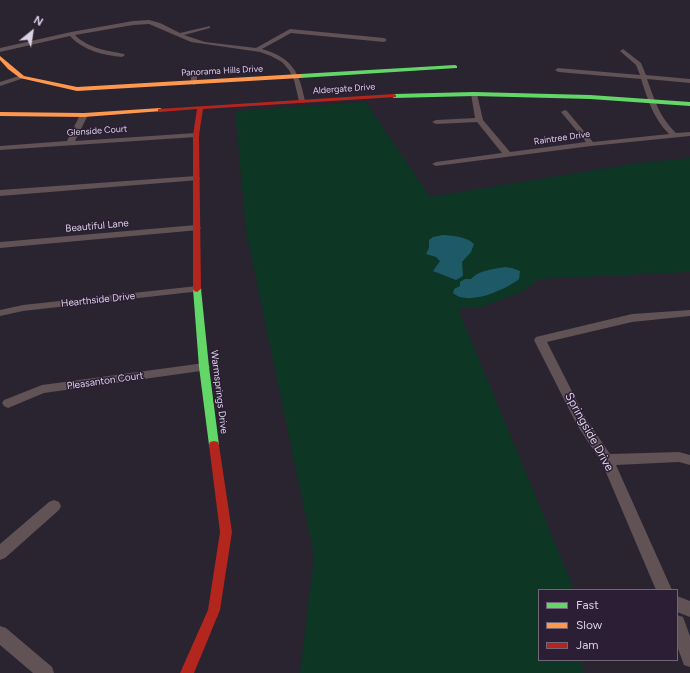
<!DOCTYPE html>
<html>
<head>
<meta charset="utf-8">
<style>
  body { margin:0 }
  #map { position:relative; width:690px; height:673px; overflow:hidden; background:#2a2330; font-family:Figtree,sans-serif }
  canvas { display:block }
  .legend { position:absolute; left:538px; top:589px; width:140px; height:72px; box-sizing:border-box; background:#2b1e35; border:1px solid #71667a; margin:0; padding:5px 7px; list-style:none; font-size:12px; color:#dad2e2 }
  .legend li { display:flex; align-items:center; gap:8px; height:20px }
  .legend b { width:20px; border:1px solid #71667a }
  .north { position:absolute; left:12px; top:12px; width:40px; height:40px; -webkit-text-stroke:3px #2b1e35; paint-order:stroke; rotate:30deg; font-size:11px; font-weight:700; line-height:16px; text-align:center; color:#dad2e2 }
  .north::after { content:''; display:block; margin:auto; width:14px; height:18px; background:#dad2e2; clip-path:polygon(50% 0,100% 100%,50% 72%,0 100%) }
</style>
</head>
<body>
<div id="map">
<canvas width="690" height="673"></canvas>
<ul class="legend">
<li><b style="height:5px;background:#63d668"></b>Fast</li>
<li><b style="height:5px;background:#ff974d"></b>Slow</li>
<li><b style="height:5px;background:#b3261e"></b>Jam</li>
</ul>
<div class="north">N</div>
</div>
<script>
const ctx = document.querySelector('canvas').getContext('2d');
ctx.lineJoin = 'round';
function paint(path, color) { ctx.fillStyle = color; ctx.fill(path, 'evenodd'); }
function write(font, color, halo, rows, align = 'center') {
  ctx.font = font + ' Figtree,sans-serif'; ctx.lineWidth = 3; ctx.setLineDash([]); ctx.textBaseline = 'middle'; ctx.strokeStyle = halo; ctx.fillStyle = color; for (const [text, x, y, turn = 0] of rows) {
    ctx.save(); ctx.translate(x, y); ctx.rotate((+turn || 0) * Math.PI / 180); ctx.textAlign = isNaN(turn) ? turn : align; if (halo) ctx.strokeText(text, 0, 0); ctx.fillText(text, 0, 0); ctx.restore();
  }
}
const green = new Path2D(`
  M366 102 430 197 638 163 690 158V272L539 279 522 292 482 307 458 309 572 584V590H539V660H580L584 673H300L314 556 246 231 235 111Z`);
const water = new Path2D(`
  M443 235C454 236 465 236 474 244L471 252 462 262 463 276 456 280 433 271 440 261 436 257 426 254 429 248V240L433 237Z
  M505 267 512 268 520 271 519 279C507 289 468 307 453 293L454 289 460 286V282L465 279H471C479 270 494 269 505 267Z`);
const street = new Path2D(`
  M149 20 160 23 180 33 210 26V28L184 35 205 42 256 48 290 29 384 38 387 40 384 42 291 33 262 49C292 58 299 71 305 101L302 103 299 101 294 80 289 70 282 62 271 56 260 52 191 42 149 24 133 25 75 35C89 49 106 50 124 54L125 55 122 57C103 55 84 51 70 36L0 52V48L71 32 133 21Z
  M623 49 641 63 646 75 690 79V83L647 79C655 101 659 116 676 133L690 132V136L591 146 436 166 432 164 436 162 502 153 477 122 436 124 432 122 436 120 475 118 471 94 474 92 477 94 483 120 510 152 586 142 561 112 565 110 567 111 593 142 669 134C653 118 648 100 641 79L558 72 555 70 558 68 640 75 636 65 620 51Z
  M194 70 197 72V83L194 85 191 83V72Z
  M22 75 25 77 24 78 0 86V82Z
  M84 113 88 115 75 141 196 133 200 135 196 137 0 150V146L67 141 80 115Z
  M196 176 200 178 199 180 0 196V190Z
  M196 225 199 226 201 228 199 230 0 248V242Z
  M197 286 202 289 201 291 23 311 0 316V310L23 305Z
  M690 310V316L632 322 547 342 586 419 610 454 679 452 690 455V465L679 462 616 465 672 590H656L602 463 577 425 534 340 536 337 540 336 632 314Z
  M204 363 208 364 210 367 208 370 44 393 8 408 4 406 2 403 4 400 42 385Z
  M54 500 59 502 61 506 59 510 5 558 0 560V544L49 502Z
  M677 596 690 601V617L677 612Z
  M677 615 683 617 690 636V667L684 665 677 646Z
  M0 626 6 628 52 667 54 673H33L0 645Z`);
const fast = new Path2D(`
  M455 65 457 66V68L300 78 297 76 300 74Z
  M474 92 590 95 690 102V106L590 99 474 96 394 98 391 96 394 94Z
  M197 286 201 289 209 367 219 445 218 448 214 449 210 448 209 445 199 367 193 289Z`);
const slow = new Path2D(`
  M0 56 24 76 77 87 300 74 303 76 300 78 77 91 20 78 8 69 0 60Z
  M160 108 162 109V111L84 117 0 116V112L84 113Z`);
const jam = new Path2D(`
  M394 94 396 95V97L203 109 199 135 201 289 197 292 194 291 193 289V135L197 109 160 112 158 111V109Z
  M214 441 218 442 219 445 232 532 220 610 194 673H180L208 610 220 532 209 445 210 442Z`);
const farStreetnames = [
  ["Panorama Hills Drive",222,71,-3],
  ["Aldergate Drive",344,89,-4],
  ["Glenside Court",97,131,-4],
  ["Raintree Drive",562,138,-8]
];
const streetNames = [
  ["Beautiful Lane",97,226,-5],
  ["Hearthside Drive",98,300,-6],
  ["Pleasanton Court",105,381,-8],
  ["Warmsprings Drive",219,392,83]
];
const nearStreetnames = [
  ["Springside Drive",589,432,61]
];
paint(green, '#0d3625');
paint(water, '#1d5967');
paint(street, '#605255');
paint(fast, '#63d668');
paint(slow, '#ff974d');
paint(jam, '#b3261e');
write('9px', '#dad2e2', '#2b1e35', farStreetnames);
write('10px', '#dad2e2', '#2b1e35', streetNames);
write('12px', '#dad2e2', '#2b1e35', nearStreetnames);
</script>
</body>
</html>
